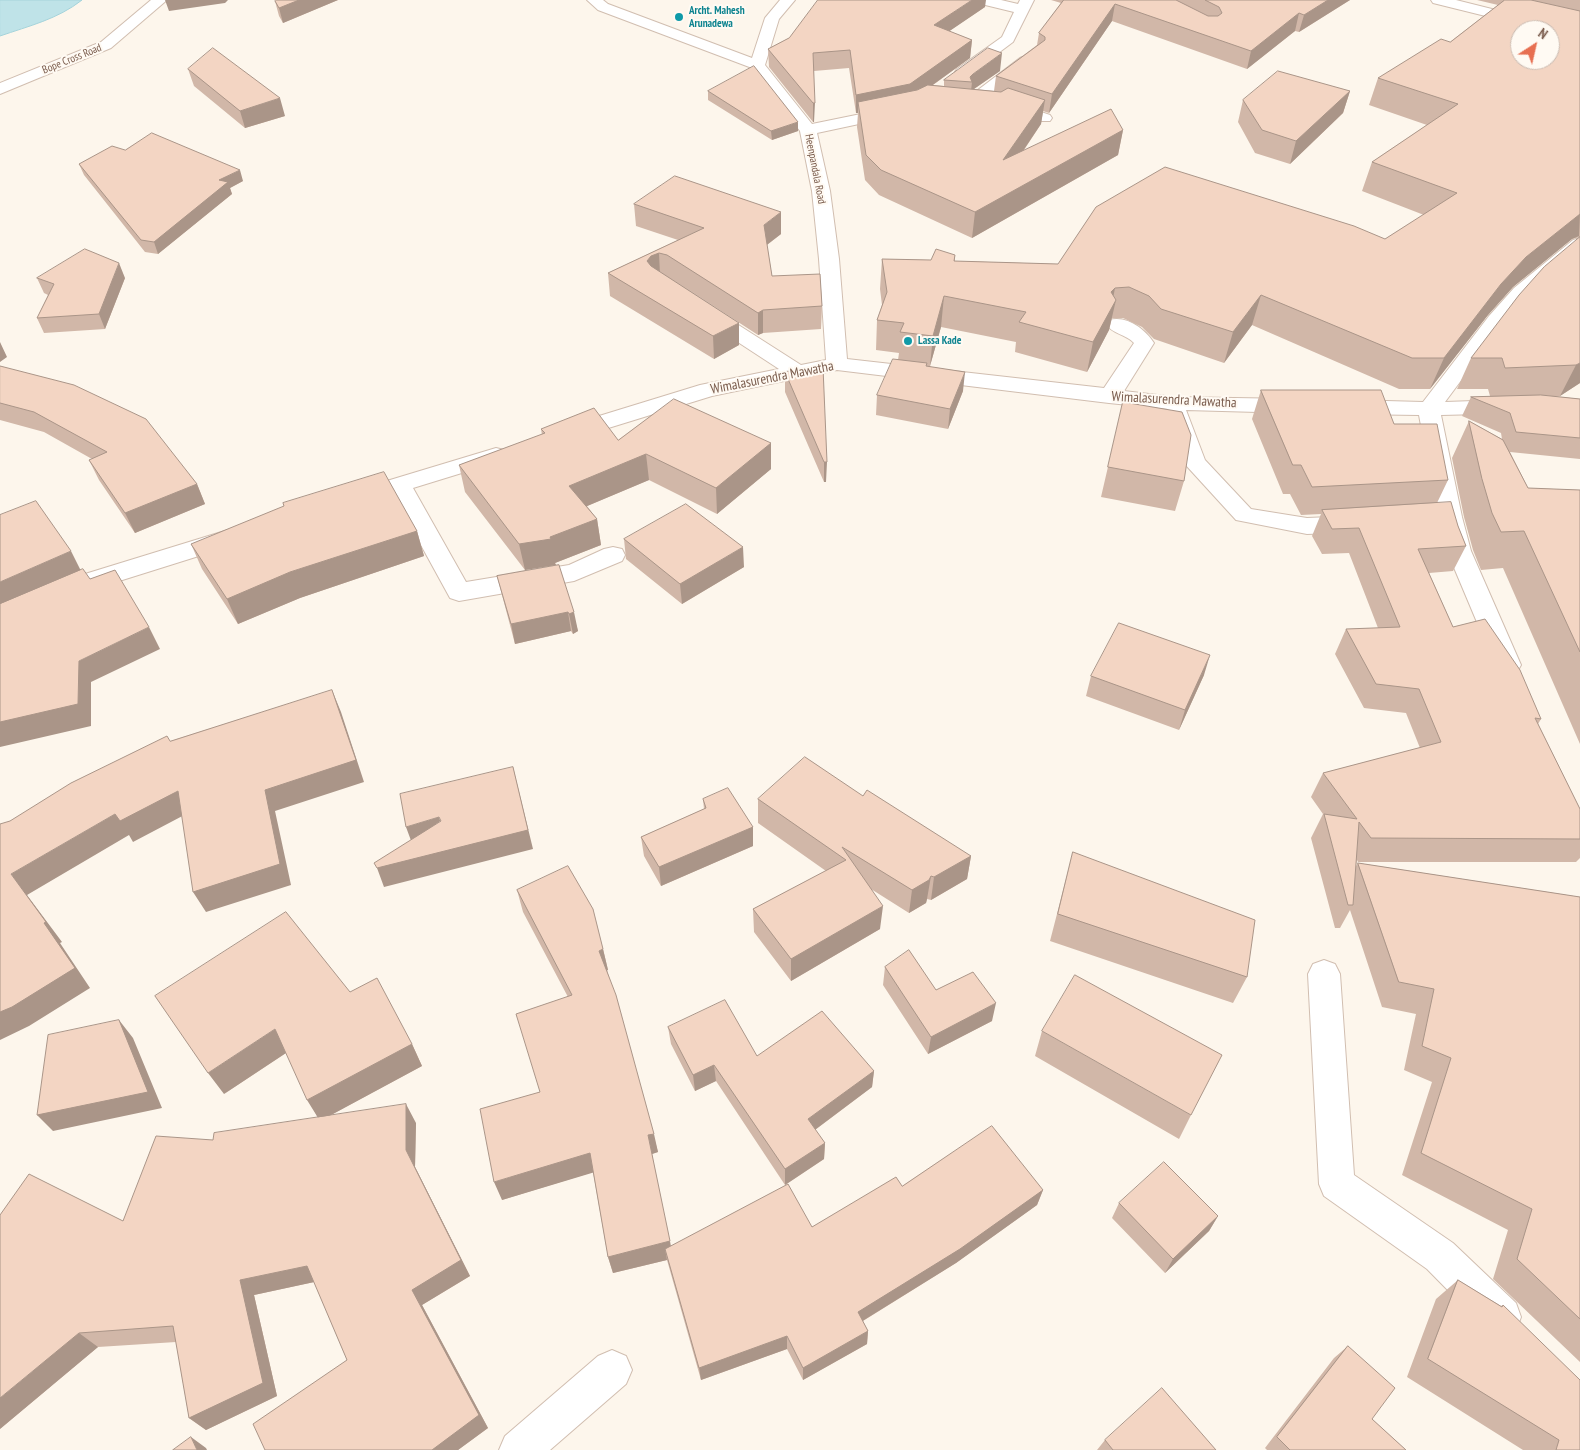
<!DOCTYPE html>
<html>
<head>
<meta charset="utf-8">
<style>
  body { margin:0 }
  #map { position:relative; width:1580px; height:1450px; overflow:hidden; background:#fdf6ec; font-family:"PT Sans Narrow",sans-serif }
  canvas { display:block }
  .north { position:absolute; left:1510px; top:20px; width:50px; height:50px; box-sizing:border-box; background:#fffaf3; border:1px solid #cabbb1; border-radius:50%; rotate:35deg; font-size:14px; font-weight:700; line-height:20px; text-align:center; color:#7a5c4d }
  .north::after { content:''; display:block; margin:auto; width:18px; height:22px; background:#e76f51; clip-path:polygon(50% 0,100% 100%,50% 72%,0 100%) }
</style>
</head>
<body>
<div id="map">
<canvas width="1580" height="1450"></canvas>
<div class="north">N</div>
</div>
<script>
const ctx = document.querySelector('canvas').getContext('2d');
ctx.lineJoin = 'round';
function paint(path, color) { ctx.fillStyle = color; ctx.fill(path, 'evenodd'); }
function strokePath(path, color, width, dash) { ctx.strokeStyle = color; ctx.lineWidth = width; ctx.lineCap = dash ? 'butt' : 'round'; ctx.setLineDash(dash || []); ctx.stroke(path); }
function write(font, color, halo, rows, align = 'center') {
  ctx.font = font + ' "PT Sans Narrow",sans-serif'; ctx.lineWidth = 4; ctx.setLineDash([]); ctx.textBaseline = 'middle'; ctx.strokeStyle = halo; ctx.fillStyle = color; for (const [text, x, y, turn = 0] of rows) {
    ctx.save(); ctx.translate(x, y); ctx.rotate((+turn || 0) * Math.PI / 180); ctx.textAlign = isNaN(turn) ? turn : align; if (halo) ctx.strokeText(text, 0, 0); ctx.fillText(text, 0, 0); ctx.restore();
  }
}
const water = new Path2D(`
  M0 0H82C58 19 29 26 0 36Z`);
const minor = new Path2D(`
  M151 0H167L111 48 0 94V83L101 42Z
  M587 0H603L608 4 752 58 765 18 780 0H795L779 19 765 65 812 124 895 107 901 109 903 112 901 115 817 133 830 191 839 259 847 359 1104 388 1134 343C1126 334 1112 334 1106 324L1109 320C1127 315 1145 329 1154 343L1124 391 1174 397 1294 399 1302 401 1305 406 1302 411 1294 413 1186 410 1205 460 1251 509 1307 518 1354 516 1362 518 1366 524 1362 530 1354 532 1307 534 1236 520 1183 462 1166 412 1168 409 1109 403 837 370 712 396 576 438 568 440 560 438 557 433 560 428 700 385 779 369 701 318 698 314 701 310 708 308 715 310 801 365 826 360 819 259 812 191 800 131 752 68 598 10Z
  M975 0H1001L1018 4 1020 0H1034L1013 42 969 75H957L955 72 957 69 1002 37 1014 12 977 3Z
  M1431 0H1456L1580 31V39L1550 32V30H1542L1433 3Z
  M1025 56 1030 58 1033 61 1030 64 990 95 1050 115 1052 118 1050 121H1038L972 99 970 96 1020 58Z
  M1580 238V253L1528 296 1503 324 1445 402 1562 398 1580 401V415L1562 412 1441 415 1462 517 1471 551 1521 665 1517 672 1508 675 1499 672 1495 665 1447 551 1438 517 1419 415 1349 414 1341 412 1338 407 1341 402 1349 400 1423 402 1489 316 1514 288 1573 240Z
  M496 448 504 450 507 455 504 460 413 488 466 582 569 565 604 549 613 547 622 549 625 555 622 561 574 581 459 601 450 598 393 494 355 506 347 503 343 498 347 493Z
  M228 530 237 532 240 538 237 544 81 593 72 590 69 584 72 578Z
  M1324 960 1335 964 1340 974 1354 1175 1453 1243 1516 1303 1521 1317 1516 1331 1502 1336 1488 1331 1427 1269 1324 1196 1319 1184 1308 974 1313 964Z
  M612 1350 626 1356 632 1370 626 1384 550 1450H499L505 1436 598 1356Z`);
const wall = new Path2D(`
  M276 0H338L283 23 279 16 275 1Z
  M1051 0H1350L1299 32 1295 31 1247 69 1112 21 1049 113 1043 111 1041 124 1024 150 1123 130 1118 155 972 238 879 195 865 180 857 127 858 113H856L849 68 814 71V122H813L769 67 768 49 789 38 985 7 949 31 972 40 970 58 933 85 944 86V80L1000 71 974 89 994 91 996 76 1037 45 1039 33 1061 3Z
  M1477 0H1580V237L1572 239 1513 287 1488 315 1430 389H1399L1252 325 1224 363 1154 339 1142 327 1123 318H1112L1109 330 1087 372 1015 352 1016 342 941 327 930 366 963 391 948 429 876 415 877 395 898 360 899 353 876 350 877 320 882 305 880 289 882 259 931 260 955 255V261L1058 264 1385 239 1424 215 1362 191 1372 162 1427 125 1369 105 1378 78 1450 42 1498 5Z
  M188 69 285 116 245 128 194 86Z
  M708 91 798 131 772 140 708 100Z
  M1350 91 1343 113 1290 164 1255 153 1238 122 1243 100Z
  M125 150 243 181 230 188 232 194 158 254 145 252 84 175 79 164Z
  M634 204 781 234 767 245 772 276 822 306 821 329 763 333 758 335 669 277 739 323V345L714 359 610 296 608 273 678 240 636 226Z
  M1580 237V383L1560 396H1554L1580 399V459L1510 452 1528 488 1580 490V744L1503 568 1481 570 1473 550 1464 517 1452 458 1469 421 1502 439 1501 433 1462 416 1471 397 1490 396 1488 389H1457L1471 358Z
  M37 278H125L105 329 44 333 37 318 48 295 44 293Z
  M0 366 197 484 205 504 135 533 99 480 89 460 92 459 44 432 0 420Z
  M823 367 826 482H824L785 392V372Z
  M1261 390 1394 424 1448 480 1437 503 1458 526 1466 546 1453 571 1429 573 1453 627 1541 719 1538 724 1580 809V858L1576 862H1358L1357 860 1356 866 1358 863 1580 897V1362L1493 1279 1508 1230 1402 1175 1432 1082 1404 1070 1416 1014 1382 1007 1350 910 1340 928H1335L1311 838 1323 814 1311 797 1323 773 1420 748 1406 713 1364 708 1335 654 1346 629 1378 628 1349 553 1322 554 1312 536 1321 514 1301 515 1290 494H1283L1252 419Z
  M1123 402 1184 481 1175 511 1101 497Z
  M541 429 618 440 771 443V469L717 514 649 480 587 506 597 519 601 545 555 563 556 565 525 570 465 492 459 465 542 435Z
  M417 531 424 556 300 598 238 624 202 569 191 544Z
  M624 539 744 567 682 604 626 559Z
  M559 565 578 631 573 634 571 631 515 644 502 595 497 576Z
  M1204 675 1179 730 1086 696 1091 676Z
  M863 796 971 856 967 879 931 900 927 899 926 903 909 913 871 889 880 929 791 981 754 932 753 909 826 871 758 823V799Z
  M703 799 753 827V846L661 886 644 856 641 837 704 809Z
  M1073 852 1247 977 1233 1003 1050 941Z
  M517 890 603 949 608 970H607L658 1152 652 1154 670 1246 812 1227 902 1186 1043 1190 1037 1205 956 1263 863 1321 868 1331 867 1344 803 1380 787 1349 701 1380 667 1260 613 1273 608 1257 593 1172 502 1200 540 1092 568 997 523 912Z
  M885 967 936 990 992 1021 928 1054 883 985Z
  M350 992 412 1044 422 1066 329 1116 416 1123 415 1167 470 1276 422 1305 488 1428 458 1450H265L347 1360 314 1282 254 1295 277 1396 206 1430 189 1418 176 1342 98 1347 0 1429 123 1221 213 1140 318 1118 286 1053 224 1094Z
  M668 1027 757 1056 874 1071 872 1087 815 1130 825 1143 824 1159 785 1185 716 1081 695 1091 671 1044Z
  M1042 1031 1191 1115 1179 1139 1035 1056Z
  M1119 1203 1218 1216 1209 1231 1165 1273 1112 1218Z
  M1458 1280 1501 1306 1503 1305 1580 1450H1523L1407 1377 1436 1299Z
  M1348 1346 1372 1419 1406 1450H1267L1265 1448 1334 1358Z
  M1105 1440 1216 1450H1097Z`);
const shadedWall = new Path2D(`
  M165 0H228L225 3 169 11Z
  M299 0H338L283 23 279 8Z
  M972 0H986L985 7 932 43 934 25Z
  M1328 0H1350L1299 32 1304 15Z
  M1115 4 1112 21 1049 113 1052 94Z
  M1299 13 1295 31 1247 69 1251 51Z
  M972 40 970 58 909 102H858V113H856V95Z
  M1002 53 1000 71 971 91 972 82 970 77 973 74Z
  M1350 91 1343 113 1290 164 1296 141Z
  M280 98 285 116 245 128 240 111Z
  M1045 100 1041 124 1000 185 1003 160Z
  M813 103H815L814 122H813Z
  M798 122V131L772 140 771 131Z
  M1123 130 1118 155 972 238 975 212Z
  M240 170 243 181 230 188 232 194 158 254 154 242 219 180Z
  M781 212V234L764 247V225Z
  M1580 214 1579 236 1572 239 1513 287 1488 315 1430 389 1444 358 1501 284 1526 257Z
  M659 253 660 275 652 278 647 261 651 256Z
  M119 263 125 278 105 329 99 314Z
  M1115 288 1111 309 1116 300 1109 330 1087 372 1093 342 1111 292Z
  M1261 295 1252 325 1224 363 1233 332Z
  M944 296 941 327 930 366 933 336Z
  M763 310V333L758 335V313Z
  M739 323V345L714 359 713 336Z
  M0 342 7 357 0 362Z
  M1580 363V383L1560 396 1576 365Z
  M965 372 963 391 948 429 950 409Z
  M771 443V469L717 514 716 488Z
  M646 454 649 480 573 512 569 486Z
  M824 462H827L826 482H824Z
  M197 484 205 504 135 533 125 513Z
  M597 519 601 545 555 563 556 565 525 570 519 544 550 537Z
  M417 531 424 556 300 598 238 624 227 599 290 572Z
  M743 547 744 567 682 604 680 584Z
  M71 551 82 573 0 609V582Z
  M568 612 571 631 515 644 511 624Z
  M574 612 578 631 573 634 569 614Z
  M149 627 160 649 91 682V726L0 747V722L79 661Z
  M1210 655 1204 675 1179 730 1185 710Z
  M332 690 341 712 364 782 275 811 291 885 206 912 193 892 265 790Z
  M513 767 533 849 384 887 377 868Z
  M178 791 190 812 133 842 129 835 27 895 62 942 60 943 90 988 29 1026 0 1040V1012L44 923 11 874 115 814Z
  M439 817 445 836 413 846 406 827Z
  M753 827V846L661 886 659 867Z
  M971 856 967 879 931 900 934 877Z
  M931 876 927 899 926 903 909 913 912 890Z
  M883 906 880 929 791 981V959Z
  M603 949 608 970 604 972 599 951Z
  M996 1003 992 1021 928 1054 931 1037Z
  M119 1020 133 1038 162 1108 53 1131 37 1115Z
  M275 1029 289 1051 224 1094 208 1073Z
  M412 1044 422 1066 320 1121 307 1100Z
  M714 1065 716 1081 695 1091 693 1075Z
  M874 1071 872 1087 808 1135V1119Z
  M406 1104 416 1123 415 1167 470 1276 422 1305 488 1428 458 1450H432L412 1290 406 1150Z
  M654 1134 658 1152 652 1154 648 1135Z
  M825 1143 824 1159 785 1185V1169Z
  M590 1153 595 1172 502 1200 494 1182Z
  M1043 1190 1037 1205 956 1263 856 1325 858 1312Z
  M1218 1216 1209 1231 1165 1273 1173 1259Z
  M670 1241 673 1258 665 1249 667 1260 613 1273 608 1257Z
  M307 1266 319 1281 254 1295 277 1396 206 1430 189 1418 240 1280Z
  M868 1331 867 1344 803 1380V1368Z
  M79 1333 98 1347 0 1429V1398Z
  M787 1336V1349L701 1380 699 1368Z
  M191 1437 206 1448 207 1450H197Z`);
const building = new Path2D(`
  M276 0H299L279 8 275 1Z
  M818 0H972L934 25 972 40 910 84 856 95 850 50 813 53 815 103H813L768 49 789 38Z
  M1064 0H1176L1208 16H1218L1222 13 1219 7 1205 0H1328L1304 15 1299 13 1251 51 1115 4 1052 94 996 76 1045 40V37L1039 33Z
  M1505 0H1531L1580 11V214L1526 257 1501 284 1444 358H1412L1261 295 1233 332 1161 309 1149 296 1129 287 1115 288 1111 292 1116 300 1093 342 1019 322 1026 312 944 296 933 336 900 332 904 323 877 320 887 292 882 259 931 260 936 249 955 255 954 261 1058 264 1096 207 1165 167 1354 226 1385 239 1457 193 1372 162 1458 104 1378 78 1441 39 1450 42ZM1520 30H1550V60H1520Z
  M213 48 280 98 240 111 188 69Z
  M988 48 1002 53 973 74 970 77 972 82 944 80Z
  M754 66 798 122 771 131 708 91Z
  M1278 71 1350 91 1296 141 1262 130 1243 100Z
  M928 85 1001 92 1008 88 1045 100 1003 160 1111 109 1123 130 975 212 881 170 866 155 858 102 917 90Z
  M152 133 240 170 219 180 228 182 154 242 141 240 79 164 112 146 125 150Z
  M675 176 781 212 764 225 772 276 820 274 822 306 763 310 758 313 667 255 659 253 651 256 647 261 651 266 739 323 713 336 608 273 704 228 634 204Z
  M1580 237V363L1576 365 1505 368 1502 358H1471L1519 295 1544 267Z
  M85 249 119 263 99 314 37 318 54 284 37 278Z
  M893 359 927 363 926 366 965 372 950 409 877 395Z
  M0 366 74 385 146 419 197 484 125 513 89 460 107 452 34 412 0 403Z
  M823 367 827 462H824L785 372Z
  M1261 390H1381L1394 424H1437L1448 480 1312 487 1301 465H1293Z
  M1541 395 1580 399V438L1516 432 1510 413 1471 397Z
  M674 399 771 443 716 488 646 454 569 486 597 519 550 537 551 539 519 544 459 465 545 433 541 429 594 408 618 440Z
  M1123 402 1182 412 1191 435 1184 481 1108 467Z
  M1469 421 1503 440 1528 488 1580 490V652L1524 531 1501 532 1492 513 1482 479Z
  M384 472 417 531 290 572 227 599 191 544 284 506 283 503Z
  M36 501 71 551 0 582V515Z
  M1451 502 1458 526 1466 546 1418 549 1453 627 1485 619 1520 670 1541 719 1535 718 1580 809V839L1371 838 1359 822 1353 905H1348L1324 814 1357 819 1323 773 1441 742 1419 689 1376 684 1346 629 1400 627 1359 528 1332 529 1322 510Z
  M686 504 743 547 680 584 624 539Z
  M559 565 574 612 569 614 568 612 511 624 497 576Z
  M83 569 90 579 115 570 149 627 79 661 78 704 0 722V604Z
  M1119 623 1210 655 1185 710 1091 676Z
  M332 690 356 760 265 790 280 864 193 892 178 791 120 821 115 814 11 874 46 922 44 923 75 968 12 1007 0 1012V824L10 821 71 783 167 736 170 741Z
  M805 757 863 796 867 790 971 856 934 877 931 876 929 880 912 890 842 847 883 906 791 959 753 909 846 860 758 799Z
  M513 767 528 830 377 868 374 863 441 821 439 817 406 827 400 794Z
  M728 788 753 827 659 867 641 837 706 808 703 799Z
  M1073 852 1255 920 1247 977 1058 914Z
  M1358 863 1580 897V1319L1517 1259 1532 1209 1421 1153 1451 1058 1422 1046 1434 989 1399 982Z
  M568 866 593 909 603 949 599 951 616 995 654 1134 648 1135 670 1241 608 1257 590 1153 494 1182 480 1109 540 1092 516 1014 572 995 517 890Z
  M286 912 350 992 377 978 412 1044 307 1100 275 1029 208 1073 155 996Z
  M909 950 936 990 973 972 996 1003 931 1037 885 967Z
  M1075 975 1222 1055 1191 1115 1042 1031Z
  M725 1000 757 1056 822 1011 874 1071 808 1119 825 1143 785 1169 714 1065 693 1075 668 1027Z
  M119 1020 148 1092 37 1115 48 1035Z
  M406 1104V1150L461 1260 412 1290 479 1415 432 1450H265L253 1424 347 1360 307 1266 240 1280 263 1383 189 1418 173 1326 79 1333 0 1398V1215L29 1174 123 1221 156 1136 213 1140 214 1133Z
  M992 1126 1043 1190 960 1249 858 1312 868 1331 803 1368 787 1336 699 1368 665 1249 788 1184 812 1227 896 1177 902 1186Z
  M1164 1162 1218 1216 1173 1259 1119 1203Z
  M1458 1280 1502 1307 1503 1305 1580 1380V1450H1556L1559 1440 1428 1359Z
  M1348 1346 1395 1388 1372 1419 1406 1450H1290L1277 1437Z
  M1162 1388 1216 1450H1113L1105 1440Z
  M191 1437 197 1450H173Z`);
const markers = [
  [679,17,5,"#0f9aa8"],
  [908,341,5,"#0f9aa8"]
];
const farCulturenames = [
  ["Archt. Mahesh",689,11],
  ["Arunadewa",689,24],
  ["Lassa Kade",918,341]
];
const farStreetnames = [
  ["Bope Cross Road",72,59,-22],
  ["Heenpandala Road",815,169,79]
];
const streetNames = [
  ["Wimalasurendra Mawatha",772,378,-11],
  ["Wimalasurendra Mawatha",1174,400,3]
];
paint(water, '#bfe3e8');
strokePath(water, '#a5d3da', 1);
strokePath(minor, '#d1beb0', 2);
paint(minor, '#fff');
paint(wall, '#d1b7a8');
paint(shadedWall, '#aa9588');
paint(building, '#f3d5c3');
strokePath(building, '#aa9588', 1);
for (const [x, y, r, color] of markers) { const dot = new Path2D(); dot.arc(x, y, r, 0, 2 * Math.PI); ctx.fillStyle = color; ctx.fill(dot); strokePath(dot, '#fffaf3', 2); }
write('bold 11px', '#0d838f', '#fffaf3', farCulturenames, 'left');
write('11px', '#7a5c4d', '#fffaf3', farStreetnames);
write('14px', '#7a5c4d', '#fffaf3', streetNames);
</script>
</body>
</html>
